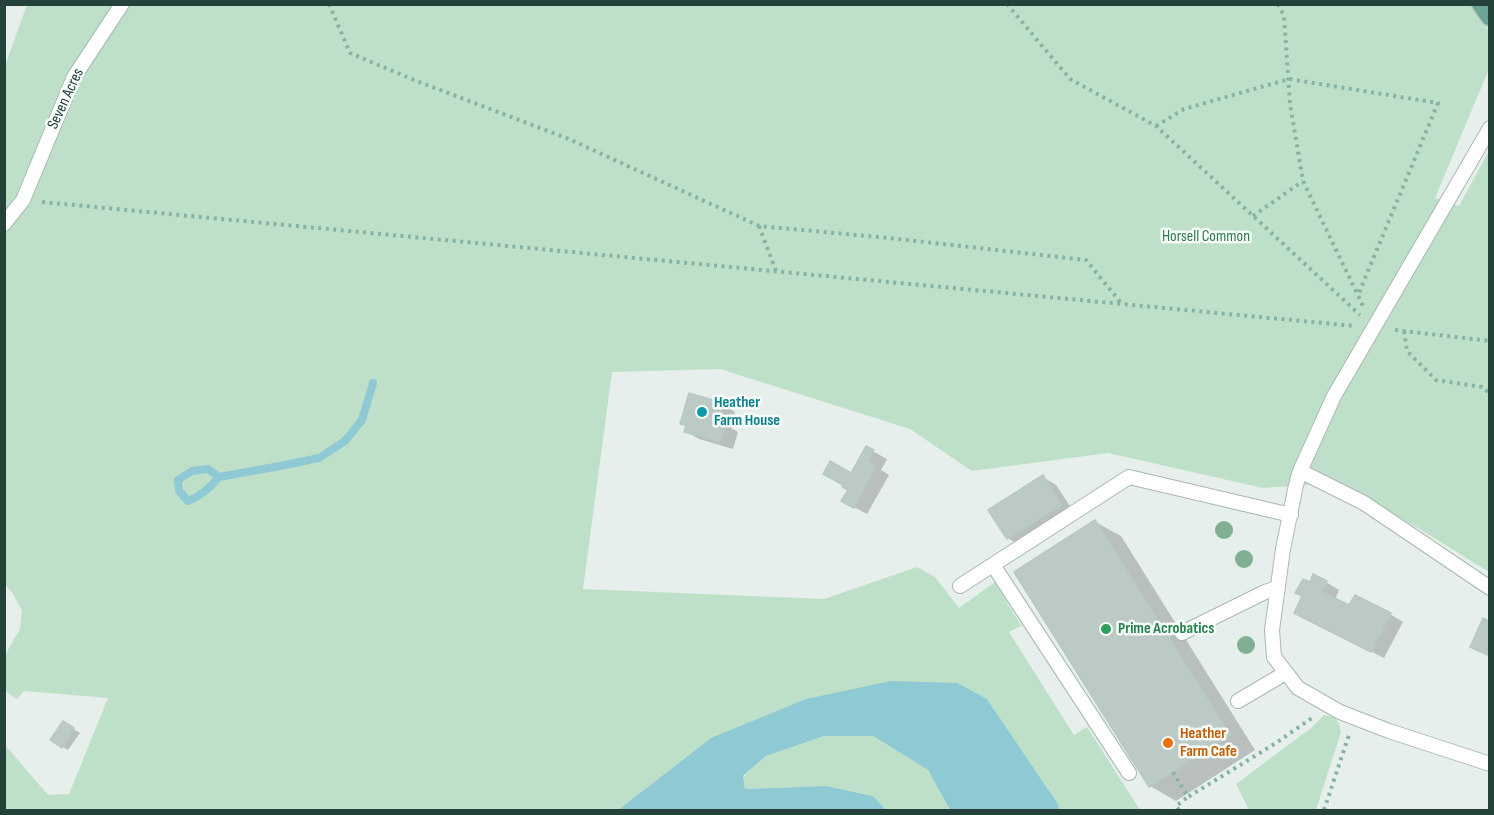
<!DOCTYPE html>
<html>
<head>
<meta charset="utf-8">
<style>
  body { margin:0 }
  #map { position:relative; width:1494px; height:815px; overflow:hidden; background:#e6efeb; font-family:"Sofia Sans Condensed",sans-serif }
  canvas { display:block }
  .frame { position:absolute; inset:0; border:6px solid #24423a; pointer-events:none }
</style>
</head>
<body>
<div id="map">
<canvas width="1494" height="815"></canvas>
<div class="frame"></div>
</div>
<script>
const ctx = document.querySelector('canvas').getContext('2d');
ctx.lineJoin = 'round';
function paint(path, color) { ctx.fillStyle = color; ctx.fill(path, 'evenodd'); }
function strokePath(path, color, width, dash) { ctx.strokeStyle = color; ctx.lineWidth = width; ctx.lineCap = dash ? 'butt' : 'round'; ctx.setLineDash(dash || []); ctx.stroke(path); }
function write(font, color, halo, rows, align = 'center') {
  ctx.font = font + ' "Sofia Sans Condensed",sans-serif'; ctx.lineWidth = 5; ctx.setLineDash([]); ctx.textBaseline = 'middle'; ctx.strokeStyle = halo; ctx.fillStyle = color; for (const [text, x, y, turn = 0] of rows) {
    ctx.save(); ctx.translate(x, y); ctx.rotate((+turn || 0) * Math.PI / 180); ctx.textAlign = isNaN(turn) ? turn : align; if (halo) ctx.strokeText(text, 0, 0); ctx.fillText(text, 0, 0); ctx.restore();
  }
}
const green = new Path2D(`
  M1470 4 1489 31V69L1435 198 1459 206 1489 151V572L1418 528 1339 483 1263 488 1108 453 972 471 910 429 720 369 612 372 583 589 824 599 917 567 935 577 959 608 995 582 1021 626 1009 632 1074 735 1087 727 1140 810H1059L1058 804 987 699 711 738 618 810H5V745L48 795 69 794 108 698 24 691 17 699 5 691V655L20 629 22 611 12 592 5 585 4 68 27 5Z
  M1324 715 1334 717 1339 724 1341 732 1316 810H1249L1236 784 1311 728Z
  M824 736H873L928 770 950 810H886L873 796 826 786 745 789 743 777 766 756Z`);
const water = new Path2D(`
  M891 681 957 683 987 699 1058 804 1059 810H950L928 770 873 736H824L766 756 743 776 745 789 826 786 873 796 886 810H618L711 738 806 699Z`);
const shadow = new Path2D(`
  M722 404 735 412 731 428 738 432 733 449 699 439 685 431 687 426 682 423Z
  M867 448 887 459 881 470 889 475 867 514 843 501 850 490 852 475Z
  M1043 477 1056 485 1074 512 1021 546 1008 538Z
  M1095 522 1121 536 1255 750 1176 801 1150 786Z
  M1326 582 1339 590 1335 600 1350 607 1390 614 1403 622 1384 658 1309 620 1310 584Z
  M63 723 80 733 68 750 52 740Z`);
const stream = new Path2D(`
  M219 477 208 469 192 471 178 480 179 491 188 501C201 496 210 488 219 477L280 466 319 458 345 441 362 420 373 383`);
const building = new Path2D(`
  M689 393 723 403 718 421 726 423 720 442 684 432 686 425 680 424Z
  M866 446 874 450 868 461 876 466 854 508 841 501 848 490 842 487 843 485 823 474 830 461 851 473Z
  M1043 475 1061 505 1007 539 988 510Z
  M1095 520 1230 735 1149 787 1014 572Z
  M1313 574 1327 581 1322 592 1349 605 1355 595 1391 613 1371 652 1294 613 1302 596 1295 593 1303 579 1310 582Z
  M1483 618 1490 622V656L1470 647Z
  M63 721 74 728 62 748 50 740Z`);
const path = new Path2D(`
  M329 4 350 53 414 80 569 139 759 226 889 238 1086 260 1122 304
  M1007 4 1070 79 1156 126 1360 315
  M1278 4 1284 16 1290 104 1303 181 1364 308
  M1156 126 1184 109 1289 79 1438 103 1358 295
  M42 202 1355 326
  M1253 216 1303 181
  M759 226 776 271
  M1395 330 1490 341
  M1404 331 1407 351 1436 380 1482 387 1490 394
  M1173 772 1188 797 1276 743 1312 718
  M1179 810 1176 806 1188 797
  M1324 810 1349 735`);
const service = new Path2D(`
  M1490 128 1334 396 1300 471 1296 485 1283 549 1272 630 1274 657 1298 688 1340 712 1389 731 1490 764
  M4 224 23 200 74 77 122 4
  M1300 471 1364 503 1490 588
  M993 565 1129 773
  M960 586 1129 477 1291 515
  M1182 633 1265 592 1277 588
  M1238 701 1277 678 1286 672`);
const primary = new Path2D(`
  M1481 4 1490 17`);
const trees = [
  [1224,530],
  [1244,559],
  [1246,645]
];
const markers = [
  [702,412,6,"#0f9aa8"],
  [1106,629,6,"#2e9e5b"],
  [1168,743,6,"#e8710a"]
];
const streetNames = [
  ["Seven Acres",66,99,-65]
];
const parkNames = [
  ["Horsell Common",1206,237]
];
const cultureNames = [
  ["Heather",714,403],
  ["Farm House",714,421]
];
const leisureNames = [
  ["Prime Acrobatics",1118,629]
];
const foodNames = [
  ["Heather",1180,734],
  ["Farm Cafe",1180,752]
];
paint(green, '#bfe0c8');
paint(water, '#8ec9d4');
paint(shadow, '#0003');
strokePath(stream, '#8ec9d4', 8);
paint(building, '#bbcac4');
strokePath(building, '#b8c9c2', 1.5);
strokePath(service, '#a8b8b2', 16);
strokePath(primary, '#c2cac8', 21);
strokePath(path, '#86b3a5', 4, [3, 4.5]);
strokePath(service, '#fff', 14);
strokePath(primary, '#6aa596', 18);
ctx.fillStyle = '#80af93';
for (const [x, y] of trees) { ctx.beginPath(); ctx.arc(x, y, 9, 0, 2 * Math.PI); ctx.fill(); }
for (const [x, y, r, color] of markers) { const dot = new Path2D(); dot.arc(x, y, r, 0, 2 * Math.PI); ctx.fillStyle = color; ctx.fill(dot); strokePath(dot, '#f7fbf9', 2); }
write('16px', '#24423a', '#f7fbf9', streetNames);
write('16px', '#2d7a4b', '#f7fbf9', parkNames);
write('bold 16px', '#0d838f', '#f7fbf9', cultureNames, 'left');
write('bold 16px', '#27864d', '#f7fbf9', leisureNames, 'left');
write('bold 16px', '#c56008', '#f7fbf9', foodNames, 'left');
</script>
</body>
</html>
